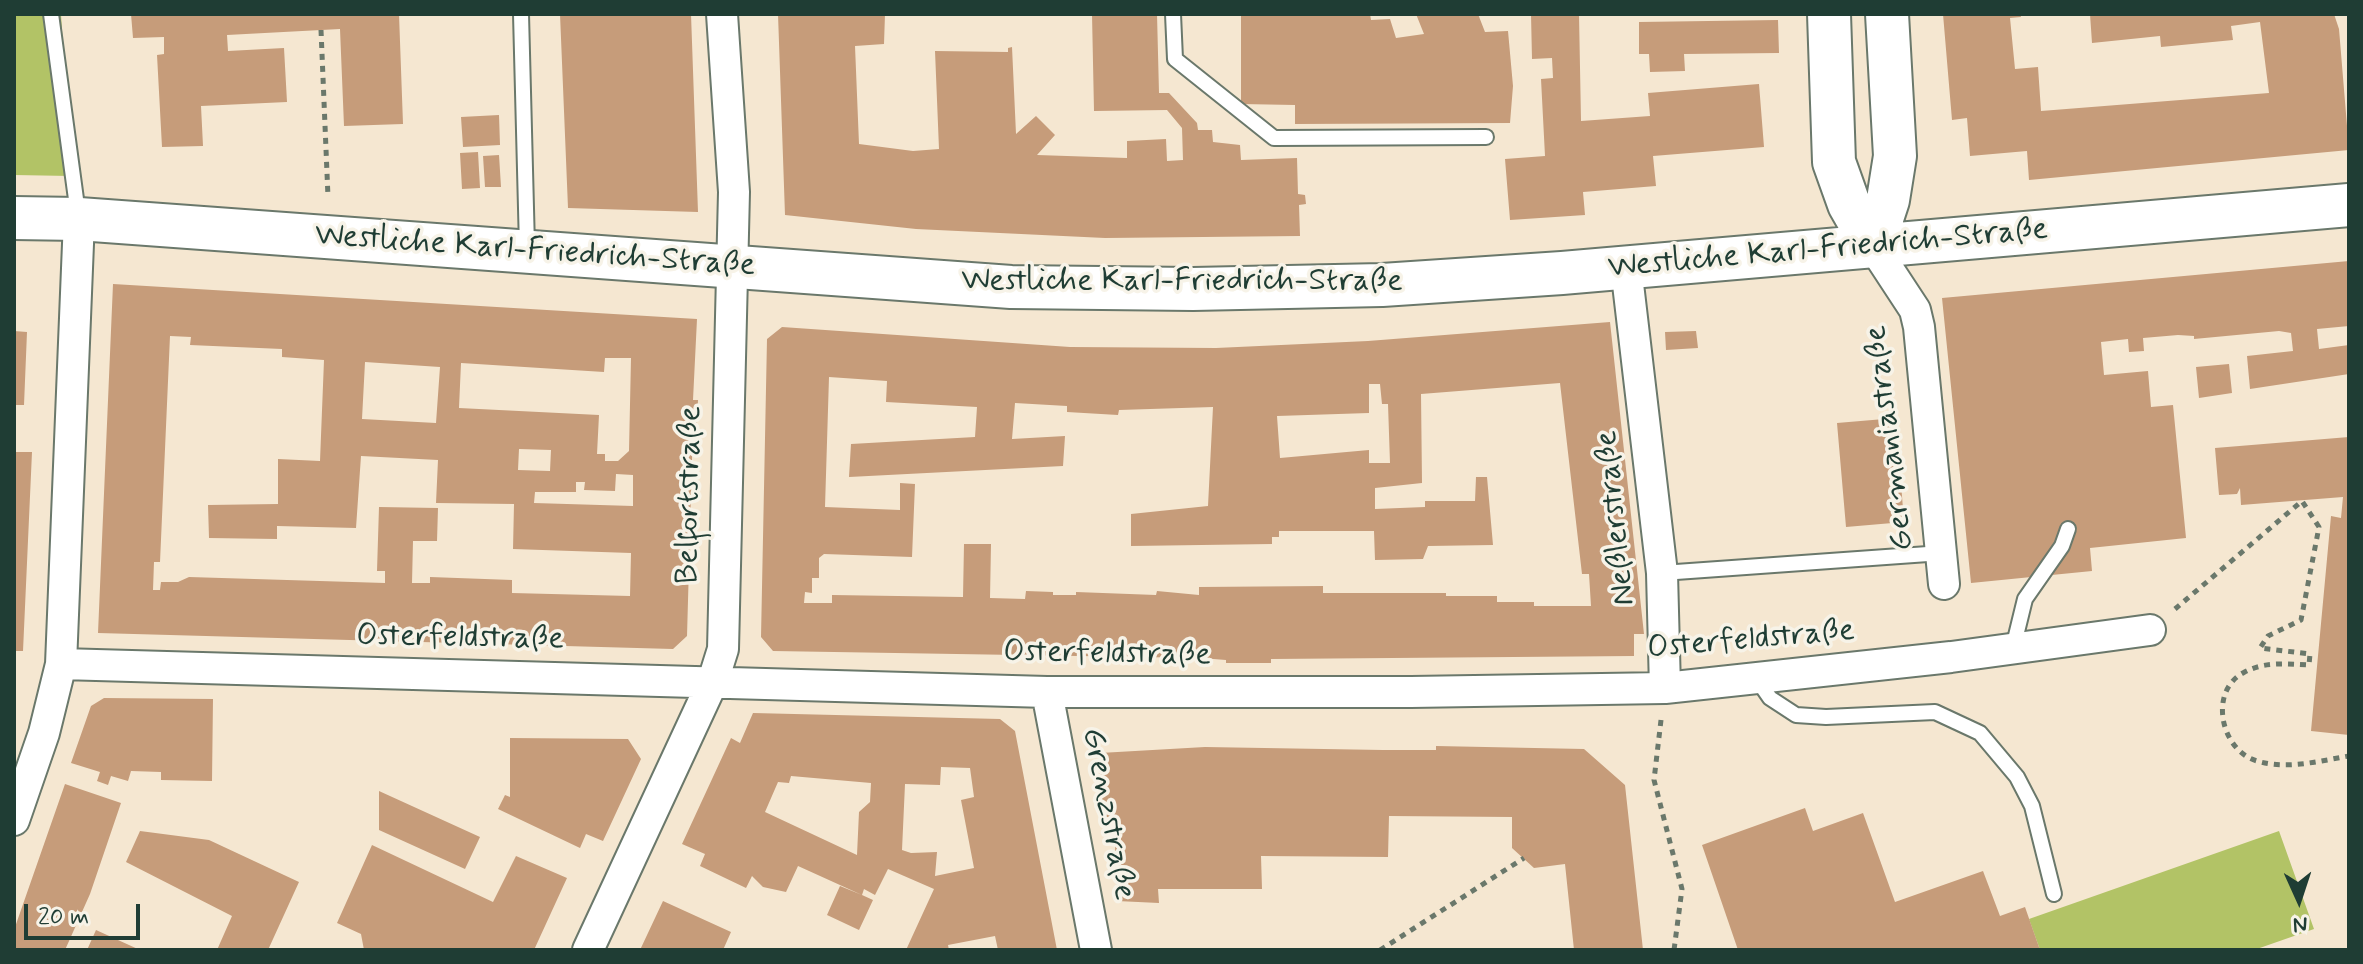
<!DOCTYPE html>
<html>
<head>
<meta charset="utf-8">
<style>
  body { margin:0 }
  #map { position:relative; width:2363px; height:964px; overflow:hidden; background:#f5e7d1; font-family:Mynerve,sans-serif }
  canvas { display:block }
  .frame { position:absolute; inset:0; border:16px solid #1f3d34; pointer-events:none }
  .north { position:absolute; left:2259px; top:860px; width:80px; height:80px; -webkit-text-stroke:6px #f7f3e8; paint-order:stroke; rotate:177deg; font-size:22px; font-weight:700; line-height:32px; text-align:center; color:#1f3d34 }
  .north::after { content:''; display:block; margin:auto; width:28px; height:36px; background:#1f3d34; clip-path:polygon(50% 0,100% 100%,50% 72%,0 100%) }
  .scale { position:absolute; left:24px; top:904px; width:116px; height:36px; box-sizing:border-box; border:4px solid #1f3d34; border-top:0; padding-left:10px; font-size:24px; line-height:28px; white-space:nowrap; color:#1f3d34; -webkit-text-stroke:6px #f7f3e8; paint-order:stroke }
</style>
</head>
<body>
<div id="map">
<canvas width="2363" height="964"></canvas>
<div class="frame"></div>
<div class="north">N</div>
<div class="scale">20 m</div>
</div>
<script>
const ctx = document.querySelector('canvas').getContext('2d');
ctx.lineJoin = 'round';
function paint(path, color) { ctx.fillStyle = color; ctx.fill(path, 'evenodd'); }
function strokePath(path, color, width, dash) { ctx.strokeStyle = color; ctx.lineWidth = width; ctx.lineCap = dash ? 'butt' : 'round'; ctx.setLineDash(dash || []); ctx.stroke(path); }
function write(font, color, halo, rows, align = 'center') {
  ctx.font = font + ' Mynerve,sans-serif'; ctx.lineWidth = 7; ctx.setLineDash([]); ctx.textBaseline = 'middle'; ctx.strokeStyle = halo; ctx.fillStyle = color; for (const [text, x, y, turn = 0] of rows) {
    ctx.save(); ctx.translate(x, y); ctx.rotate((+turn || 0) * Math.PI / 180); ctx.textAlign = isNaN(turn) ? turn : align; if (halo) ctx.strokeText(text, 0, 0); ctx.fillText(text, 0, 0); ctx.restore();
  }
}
const green = new Path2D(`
  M14 14H61L71 176 14 175Z
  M2279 831 2314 929 2254 950H2040L2029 919Z`);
const building = new Path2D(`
  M131 14H399L403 124 344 126 340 29 227 35 228 51 284 48 287 102 201 106 203 146 162 147 157 55 164 54V37L133 38Z
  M560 14H691L698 212 568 208Z
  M778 14H885L884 44 855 46 859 144 913 151 939 149 935 51 1008 52V48L1012 47 1016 134 1036 116 1055 135 1037 155 1127 158V141L1166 139 1167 161 1183 160 1182 128 1167 110 1094 111 1092 14H1157L1159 93H1169L1197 123 1198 130H1212L1213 142 1240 145 1241 160 1297 158 1298 194 1305 195 1306 204 1299 205 1300 236 1105 238 916 229 785 215Z
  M1241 14H1370L1371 20 1390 19 1396 38 1424 34 1416 14H1478L1485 32 1508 31 1513 86 1510 123 1295 124V105L1241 104Z
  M1531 14H1579L1581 121 1650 116 1648 93 1759 84 1764 147 1653 156 1656 186 1583 192 1585 215 1510 220 1505 159 1545 156 1541 79 1553 78 1552 58 1532 59Z
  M1943 14H2020L2021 17 2010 18 2015 69 2038 67 2041 111 2269 93 2260 22 2231 26 2233 40 2161 47 2160 36 2092 43 2090 14H2334L2339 29 2349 150 2029 180 2027 151 1970 156 1967 118 1952 120Z
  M1778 20 1779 53 1684 54 1685 71 1650 72 1649 54H1639V22Z
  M499 115 500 145 463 147 461 117Z
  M478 152 480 188 462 189 460 153Z
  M499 155 501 187H485L483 156Z
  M2349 261V326L2317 329 2319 349 2349 345V374L2250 389 2247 356 2293 351 2291 333 2279 331 2194 339V336L2178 335 2143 338 2144 351 2129 352 2128 339 2101 342 2104 375 2148 371 2151 407 2173 405 2186 538 2090 548 2092 571 1971 583 1942 298Z
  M113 284 697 319 693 400H698L697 423H693L687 636 673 649 98 633ZM170 336 191 337 190 345 282 349V357L324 360 320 461 278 459V504L208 505 209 538 277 539V526L356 528 361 456 438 460 436 503 514 504 513 549 631 553 630 596 512 593V580L430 577V583H412L413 541H437L438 508 379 507 377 571H385V583L189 577 178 582H161L160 590H153L154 562H160ZM605 358H631L629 451 618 461H605V454H597L599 415 459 408 461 363 604 372ZM365 362 440 367 436 423 362 419ZM519 449 551 450 550 471 518 470ZM616 474 633 475V506L534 503 535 492H576V482H585L584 490 615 491Z
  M1610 322 1644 634H1634V656L1271 659V663H1226V660L1201 658 773 651 761 637 767 339 782 327 1070 347 1216 348 1368 341ZM829 377 887 381 886 402 977 407 975 437 851 444 849 477 1063 466 1065 436 1012 439 1015 403 1067 406V412L1118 415 1119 410 1213 407 1208 506 1131 514V546L1272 544V537H1279V531H1374L1375 560 1423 559 1428 546 1493 545 1487 477H1476L1475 501H1425V507L1375 509V488L1422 483 1421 394 1560 383 1582 574H1589L1591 606H1534V602H1497V596H1446V593H1323V586L1199 587V595L1157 591 1156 595 1076 592V595H1053V592L1026 591 1025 599 990 598 991 544H964L963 597 832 595V603H804L805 592 812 593V578H819V558L824 554 912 557 915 484 900 483V510L825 507ZM1369 384H1380L1382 404H1388L1390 463H1369V450L1280 458 1277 416 1369 413Z
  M14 331 27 332 24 405H14Z
  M1696 331 1698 348 1666 350 1665 332Z
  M2229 364 2232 393 2199 398 2196 367Z
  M1896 418 1904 522 1846 527 1837 423Z
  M2349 437V735L2311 731 2331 516 2341 518 2343 497 2241 505 2240 488 2237 494 2219 495 2215 448Z
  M14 452H32L23 651H14Z
  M104 698 213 699 212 781 161 780V772L131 771 128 781 111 776 108 785 97 781 100 772 71 763 91 706Z
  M753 713 1000 719 1015 731 1057 950H998L995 936 948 945 949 950H906L934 889 888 869 875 895 864 889 862 895 873 900 859 930 827 915 840 886 862 895 798 866 786 892 763 887 752 876 746 888 700 866 705 854 682 844 731 738 740 743ZM941 767 970 768 974 797 961 800 974 868 935 876 937 852 911 853 902 850 905 784 940 785ZM791 776 871 783 870 802 859 812 857 855 765 812 778 782 789 783Z
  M510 738 628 739 641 759 603 841 586 834 580 848 498 809 505 795 510 797Z
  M1436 746 1584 749 1625 785 1643 950H1574L1565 864 1534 868 1512 848V817L1389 816 1388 857 1261 856 1262 889H1158L1159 903 1117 901 1114 817H1099L1100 753 1205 747 1383 750H1436Z
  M65 784 121 803 90 894 65 950H14V930Z
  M379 791 480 837 465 869 379 830Z
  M1805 808 1813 831 1863 813 1895 902 1983 871 2000 916 2025 907 2040 950H1738L1702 845Z
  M140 831 209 840 299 882 268 950H217L232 916 126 862Z
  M372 845 493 902 516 856 567 878 534 950H364L361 934 337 923Z
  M663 901 731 932 723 950H640Z
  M96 930 140 950H87Z`);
const path = new Path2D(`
  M321 30 328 197
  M2175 609 2302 501 2319 527 2301 620 2268 636 2260 648 2310 654 2309 665C2286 664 2264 661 2243 673 2208 692 2221 751 2257 761 2287 770 2319 761 2349 756
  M1661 720 1654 780 1682 889 1674 950
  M1380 950 1524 858`);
const lane = new Path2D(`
  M51 14 78 214
  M521 14 527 247
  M1173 14 1175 59 1274 138 1486 137
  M1662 573 1942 553
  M2013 648 2025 599 2062 546 2068 529
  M1756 678 1770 698 1796 715 1826 717 1935 712 1980 733 2017 777 2032 806 2054 894`);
const street = new Path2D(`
  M1873 246 1915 310 1919 327 1944 584
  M1626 267 1662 573 1665 688
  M61 664 1047 692H1411L1665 688 1951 657 2150 630
  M1047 692 1096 950
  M14 820 44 733 61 664 79 219
  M588 950 713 681 723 649 734 192 722 14`);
const secondary = new Path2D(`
  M1829 14 1834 162 1849 204 1873 246
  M14 218 79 219 1011 287 1193 289 1382 285 1562 273 2349 205
  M1873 246 1888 200 1895 156 1887 14`);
const streetNames = [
  ["Westliche Karl-Friedrich-Straße",1828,250,-5],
  ["Westliche Karl-Friedrich-Straße",535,252,4],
  ["Westliche Karl-Friedrich-Straße",1182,282],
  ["Germaniastraße",1891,438,-97],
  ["Belfortstraße",691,495,-89],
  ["Neßlerstraße",1617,518,-96],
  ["Osterfeldstraße",460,639,1],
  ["Osterfeldstraße",1751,641,-5],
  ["Osterfeldstraße",1107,655,1],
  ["Grenzstraße",1107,814,79]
];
paint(green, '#b2c366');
paint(building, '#c69c7a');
strokePath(lane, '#6a786b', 18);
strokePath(street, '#6a786b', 34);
strokePath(secondary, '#6a786b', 46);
strokePath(path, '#6a786b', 5, [6, 6]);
strokePath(lane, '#fff', 14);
strokePath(street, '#fff', 30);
strokePath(secondary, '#fff', 42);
write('32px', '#1f3d34', '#f7f3e8', streetNames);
</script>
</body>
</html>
